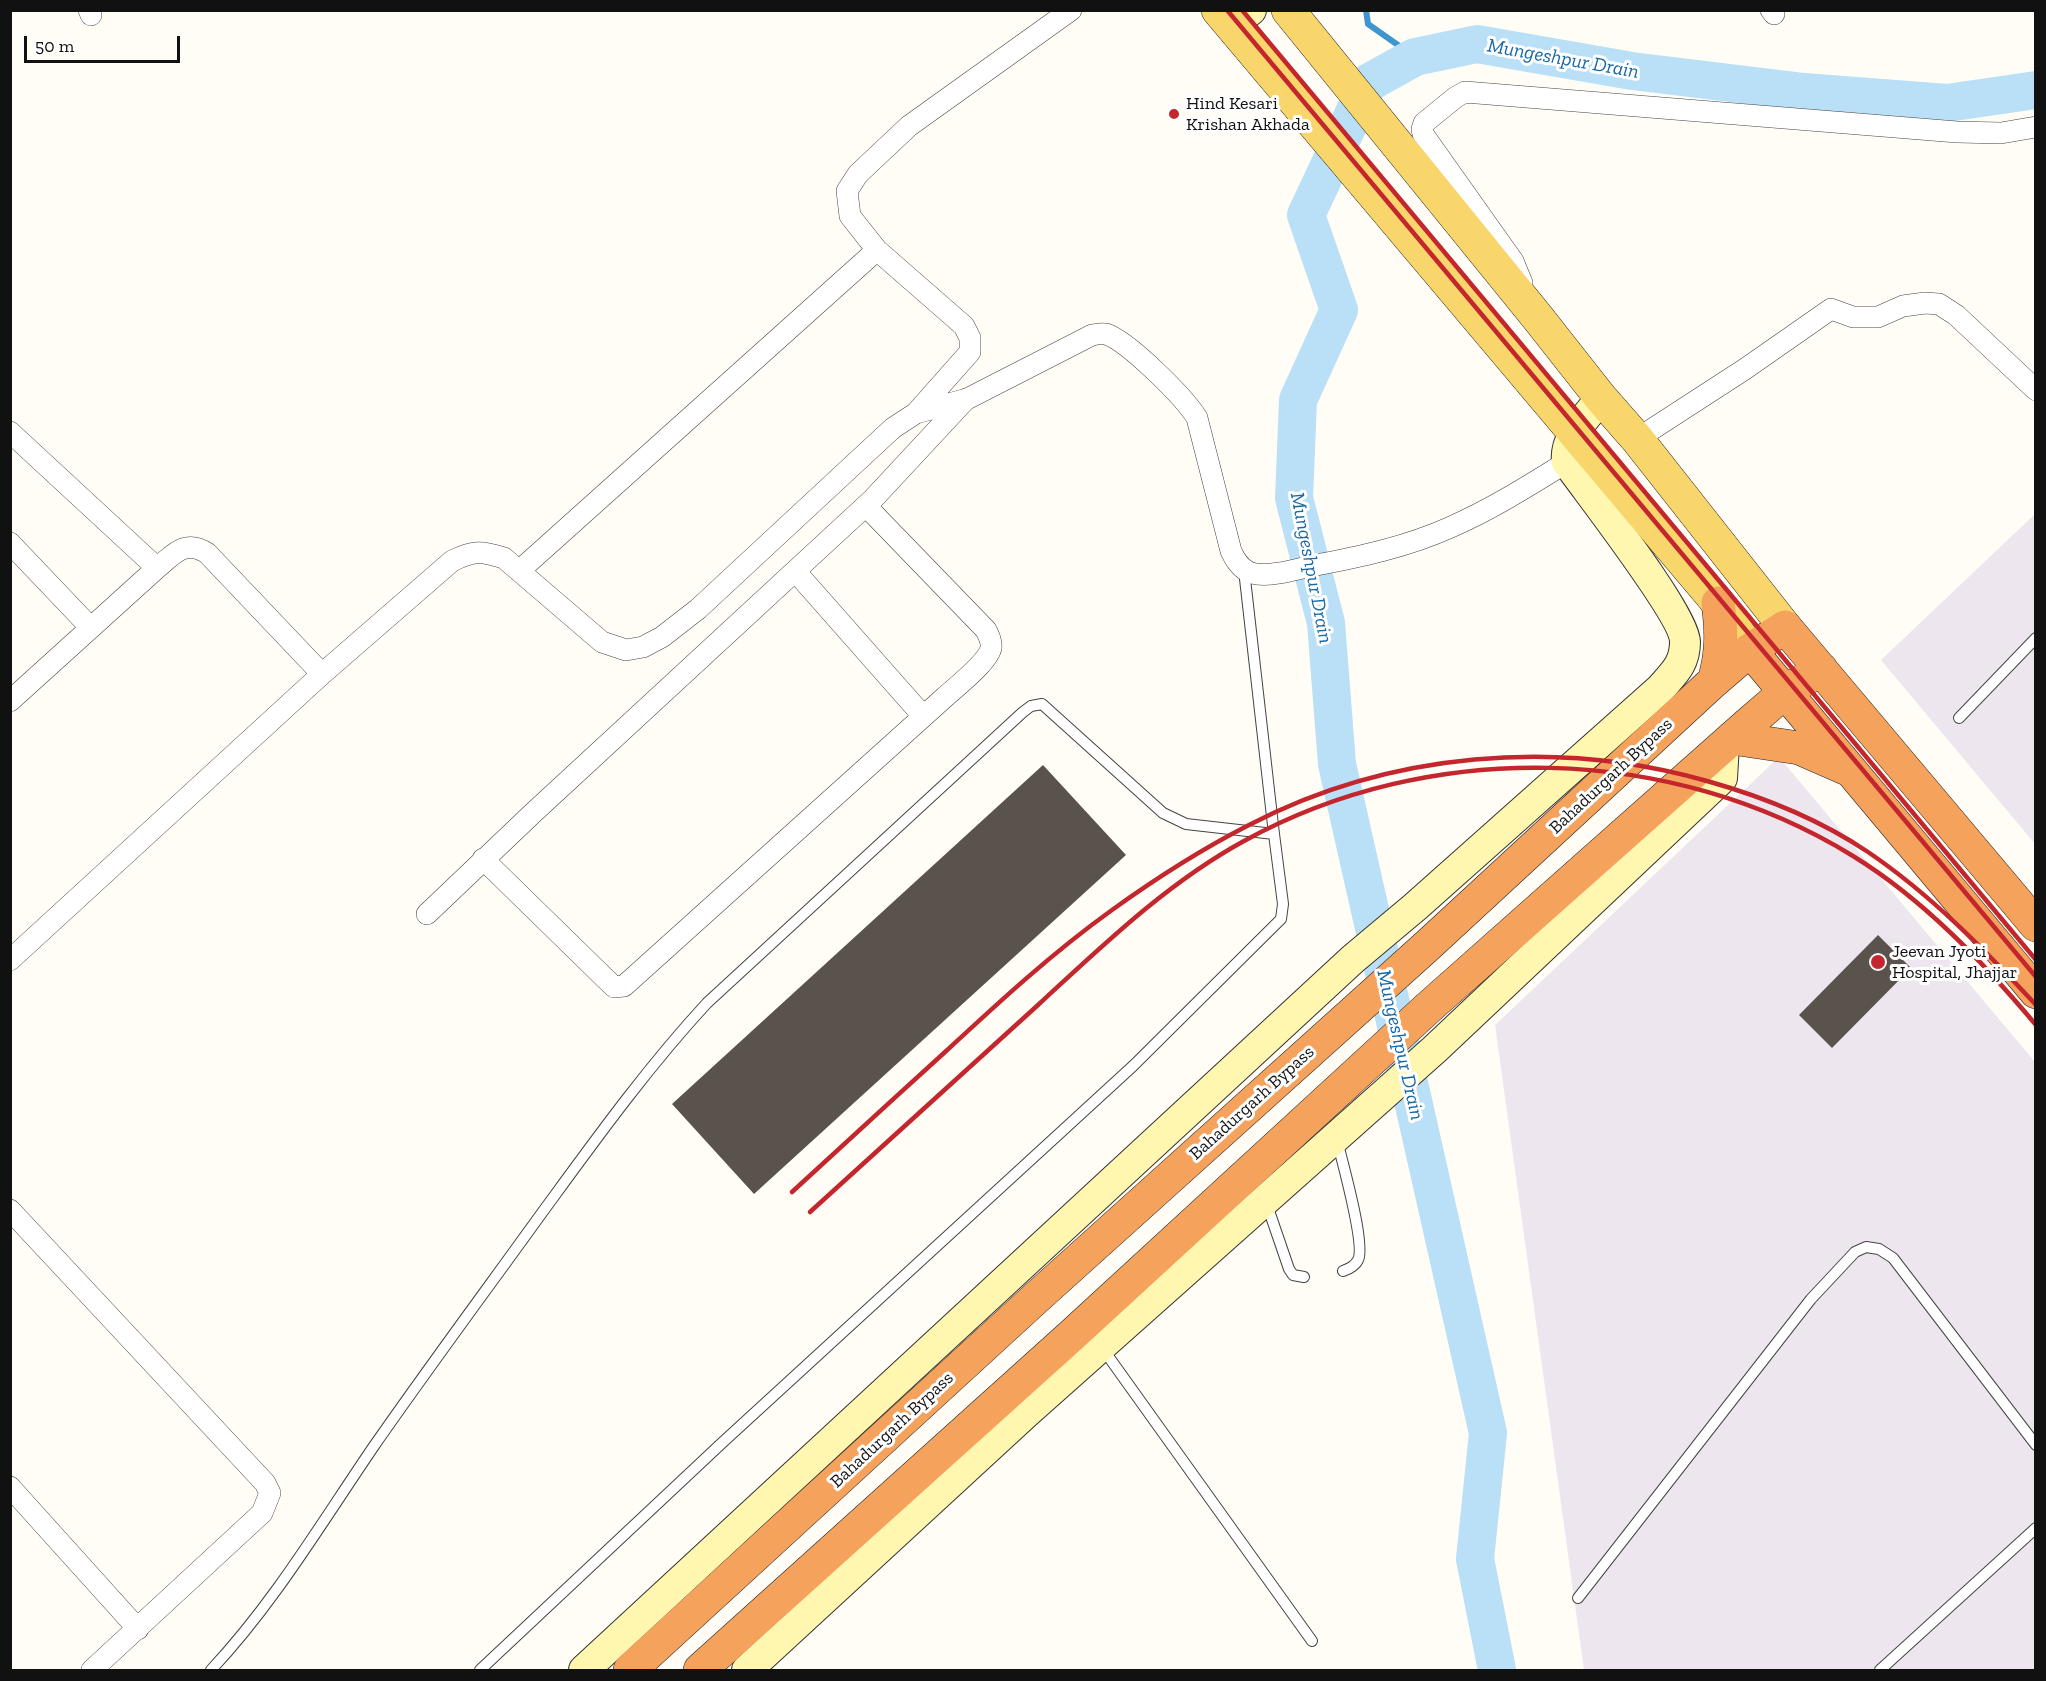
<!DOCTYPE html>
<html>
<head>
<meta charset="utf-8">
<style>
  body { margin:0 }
  #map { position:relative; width:2046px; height:1681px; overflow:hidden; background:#fffdf5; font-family:"Zilla Slab",serif }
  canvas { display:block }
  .frame { position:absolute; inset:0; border:12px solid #111; pointer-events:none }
  .scale { position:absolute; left:24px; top:36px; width:156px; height:27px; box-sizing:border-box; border:3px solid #111; border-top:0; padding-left:8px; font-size:18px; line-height:21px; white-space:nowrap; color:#111; -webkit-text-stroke:4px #fff; paint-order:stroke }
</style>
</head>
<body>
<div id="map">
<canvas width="2046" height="1681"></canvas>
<div class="frame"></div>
<div class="scale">50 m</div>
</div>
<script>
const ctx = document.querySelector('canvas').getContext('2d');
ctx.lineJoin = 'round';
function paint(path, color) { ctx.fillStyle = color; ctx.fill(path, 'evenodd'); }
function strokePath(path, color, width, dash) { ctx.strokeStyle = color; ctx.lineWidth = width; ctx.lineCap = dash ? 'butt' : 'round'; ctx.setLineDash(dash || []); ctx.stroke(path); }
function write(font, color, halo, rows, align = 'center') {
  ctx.font = font + ' "Zilla Slab",serif'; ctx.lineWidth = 6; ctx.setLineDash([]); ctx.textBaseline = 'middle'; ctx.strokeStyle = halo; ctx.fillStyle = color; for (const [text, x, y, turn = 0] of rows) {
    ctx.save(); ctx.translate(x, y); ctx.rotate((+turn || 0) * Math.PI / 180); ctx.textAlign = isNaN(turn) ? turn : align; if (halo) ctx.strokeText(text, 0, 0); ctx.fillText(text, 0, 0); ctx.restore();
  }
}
const industrial = new Path2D(`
  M2035 514V844L1881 660Z
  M1779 757 2035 1062V1670H1584L1495 1025Z`);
const stream = new Path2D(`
  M1366 10 1368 24 1415 57`);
const river = new Path2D(`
  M1497 1670 1475 1559 1488 1433 1337 764 1326 623 1294 498 1298 400 1339 310 1306 215 1368 83 1415 57 1477 44 1632 71 1804 92 1947 103 2036 90`);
const building = new Path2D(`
  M1043 765 1126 855 754 1194 672 1104Z
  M1878 935 1911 968 1832 1048 1799 1015Z`);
const lane = new Path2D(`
  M1959 718 2036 638
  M1337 1140C1342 1161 1366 1245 1358 1260 1355 1266 1349 1269 1343 1271
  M1266 1202 1289 1269 1293 1275 1304 1277
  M1103 1349 1312 1641
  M1578 1598 1811 1299 1855 1252 1866 1247 1879 1249 1893 1258 2036 1445
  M211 1670C274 1603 322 1522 374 1446 429 1367 487 1289 544 1210 596 1139 647 1068 707 1003L1023 712 1031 706 1042 704 1163 813 1186 824 1274 834
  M480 1670 723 1442 1133 1066 1281 919 1283 904 1274 834 1244 570
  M1880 1670 2036 1528`);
const street = new Path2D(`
  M89 10 91 15
  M1771 10 1774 14
  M1522 283 1513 261 1423 134 1422 129 1424 123 1456 97 1465 92 1957 132 2001 133 2036 127
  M916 413 970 352V338L964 326 877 250 850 216 847 191 858 174 909 126 1071 10
  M10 432 157 568
  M1637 439 1745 369 1831 309 1853 317H1878L1903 306 1925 303 1939 304 1956 315 2036 390
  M10 543 90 627
  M519 571 877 250
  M796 572 923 716
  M10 701 157 568C174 554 185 539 207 553L322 674
  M483 859 614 987 624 986 945 697C956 687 988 662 991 648 992 642 989 636 986 630L866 506
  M427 914 533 813 873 499 966 399
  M10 960 322 674 452 561C474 550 482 551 504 558L602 642 626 650 643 647 662 637 698 609 893 428 916 413 967 399 1092 335C1097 334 1102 333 1106 334 1128 341 1185 398 1197 418L1231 551C1236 562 1243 573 1257 574 1274 576 1294 570 1311 566 1359 557 1407 547 1451 527 1492 509 1530 485 1567 462
  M10 1210 265 1483 270 1493 262 1513 92 1670
  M10 1487 138 1629`);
const secondary = new Path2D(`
  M1231 26 1251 10
  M584 1670 1353 959 1415 907 1660 689C1674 673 1685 664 1685 642 1685 615 1588 492 1567 462 1564 437 1586 418 1601 398
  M747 1670 1026 1413 1435 1049 1722 778 1724 745`);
const primary = new Path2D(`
  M1218 10 1718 603 1750 650
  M1288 10 1538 318 1601 398 1637 439 1785 627`);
const highway = new Path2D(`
  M1750 650 2036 992
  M1714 681C1722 654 1722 631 1718 603
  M1732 738 1799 748 1847 769
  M630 1670 1037 1297 1427 946 1714 681 1750 650 1785 627 2036 925
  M700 1670 1071 1336 1429 1007 1748 724 1785 692 1821 669`);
const rail = new Path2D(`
  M1227 10 2036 977
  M1242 10 2036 960
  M792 1192C842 1146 893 1099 944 1053 998 1003 1052 953 1112 910 1155 879 1202 849 1249 825 1389 752 1557 738 1707 781 1764 797 1819 819 1868 852 1930 894 1985 950 2036 1005
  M810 1212C886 1143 962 1074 1038 1005 1102 946 1167 883 1244 841 1431 738 1671 744 1853 856 1923 899 1983 962 2036 1025`);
const markers = [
  [1174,114,6,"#c4262e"],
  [1878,962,8,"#c4262e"]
];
const poiNames = [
  ["Hind Kesari",1186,104],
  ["Krishan Akhada",1186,125],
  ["Jeevan Jyoti",1892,952],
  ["Hospital, Jhajjar",1892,973]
];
const streetNames = [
  ["Bahadurgarh Bypass",1611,776,-43],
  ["Bahadurgarh Bypass",1252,1103,-42],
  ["Bahadurgarh Bypass",892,1430,-43]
];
const waterNames = [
  ["Mungeshpur Drain",1563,59,10],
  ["Mungeshpur Drain",1311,568,79],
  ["Mungeshpur Drain",1400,1045,77]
];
paint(industrial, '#eee6ef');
strokePath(stream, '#3f96cf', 6);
strokePath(river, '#b9e0f7', 38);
paint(building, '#5a524d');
strokePath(lane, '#444', 12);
strokePath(street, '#444', 22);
strokePath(secondary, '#333', 32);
strokePath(primary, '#222', 34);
strokePath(highway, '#222', 34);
strokePath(lane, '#fff', 10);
strokePath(street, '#fff', 21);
strokePath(secondary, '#fff6b0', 30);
strokePath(primary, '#f9d66b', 33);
strokePath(highway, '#f5a25d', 33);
strokePath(rail, '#c4262e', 4.5);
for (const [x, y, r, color] of markers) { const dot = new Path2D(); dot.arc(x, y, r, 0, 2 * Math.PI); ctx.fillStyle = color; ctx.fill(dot); strokePath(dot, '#fff', 2); }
write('18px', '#111', '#fff', poiNames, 'left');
write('18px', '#111', '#fff', streetNames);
write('italic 20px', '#1768a6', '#fff', waterNames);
</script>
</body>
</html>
